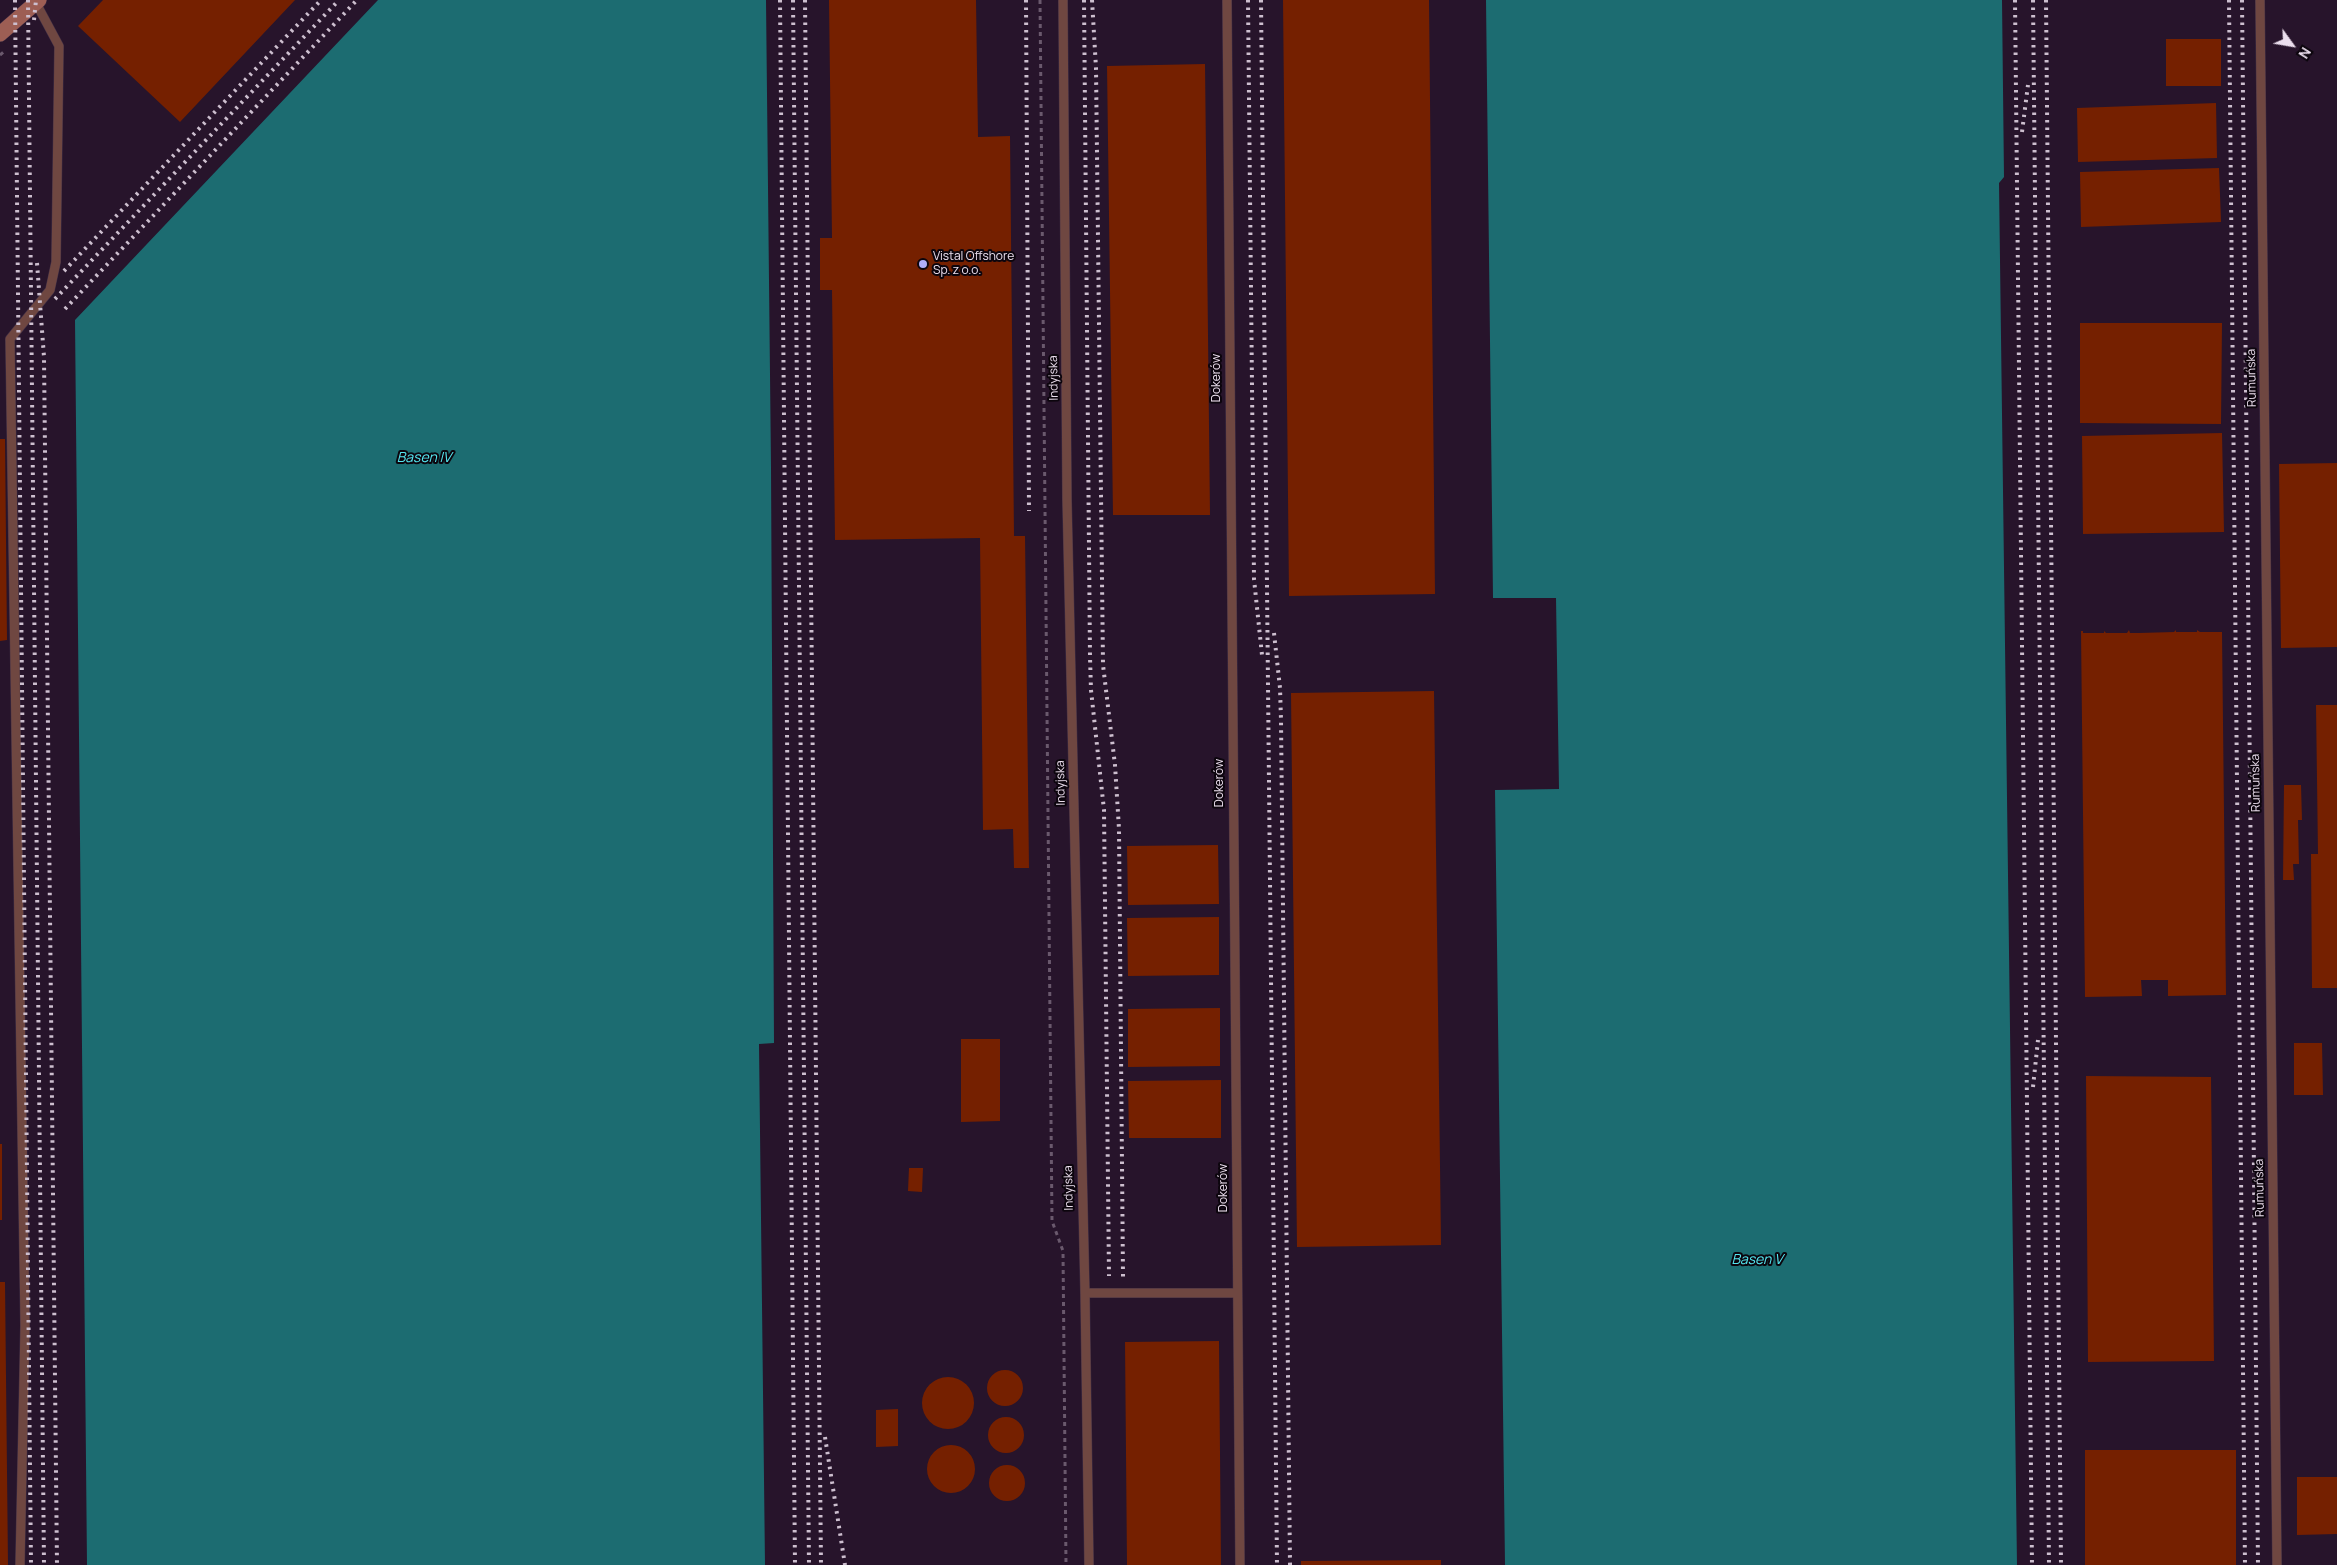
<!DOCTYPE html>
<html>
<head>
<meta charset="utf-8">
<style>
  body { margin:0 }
  #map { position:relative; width:2337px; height:1565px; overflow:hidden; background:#27142b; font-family:Manrope,sans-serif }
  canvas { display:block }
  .north { position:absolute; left:2267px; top:20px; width:50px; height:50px; -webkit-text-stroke:4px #0c050d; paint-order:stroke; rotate:122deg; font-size:14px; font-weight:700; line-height:20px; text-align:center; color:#ebdeed }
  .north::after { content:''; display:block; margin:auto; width:18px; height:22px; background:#ebdeed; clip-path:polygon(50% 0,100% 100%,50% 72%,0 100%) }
</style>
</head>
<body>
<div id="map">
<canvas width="2337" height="1565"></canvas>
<div class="north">N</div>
</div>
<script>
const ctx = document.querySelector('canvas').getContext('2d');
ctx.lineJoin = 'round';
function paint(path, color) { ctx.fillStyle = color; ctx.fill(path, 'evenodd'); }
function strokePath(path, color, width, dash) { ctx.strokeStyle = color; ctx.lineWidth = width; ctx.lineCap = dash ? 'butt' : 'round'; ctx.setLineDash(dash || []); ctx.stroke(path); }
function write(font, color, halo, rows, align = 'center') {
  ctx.font = font + ' Manrope,sans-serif'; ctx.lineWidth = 4; ctx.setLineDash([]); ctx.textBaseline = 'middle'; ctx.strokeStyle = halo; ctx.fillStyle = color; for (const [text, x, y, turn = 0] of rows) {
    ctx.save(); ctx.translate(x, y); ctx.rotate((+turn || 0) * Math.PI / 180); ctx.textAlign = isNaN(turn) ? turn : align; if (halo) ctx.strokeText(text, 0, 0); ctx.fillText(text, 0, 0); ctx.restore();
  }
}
const water = new Path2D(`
  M378 0H766L771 467 774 1043 759 1044 765 1565H87L75 320Z
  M1486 0H2002L2004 177 1999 183 2017 1565H1505L1495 790 1559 789 1556 598H1493Z`);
const building = new Path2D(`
  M103 0H295L180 122 78 26Z
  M829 0H976L978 137 1010 136 1014 536H1025L1029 868H1014L1013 829 983 830 980 538 835 540 832 290H820V238H832Z
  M1283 0H1429L1435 594 1289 596Z
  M2166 39H2221V86H2166Z
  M1205 64 1210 515H1113L1107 66Z
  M2216 103 2217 158 2078 162 2077 108Z
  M2219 168 2221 222 2081 227 2080 172Z
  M2080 323H2222L2221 424 2080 423Z
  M2222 433 2224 532 2083 534 2082 436Z
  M0 439H5L7 640 0 641Z
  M2337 463V647L2281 648 2279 464Z
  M2129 630 2130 633H2139L2174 632 2176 630V632H2197V630L2200 632H2222L2226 995 2168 996V980H2141L2142 996 2085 997 2081 631H2083V633H2104V631L2106 633H2127Z
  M1434 691 1441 1245 1297 1247 1291 693Z
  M2316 705H2337V988H2312L2311 854H2318Z
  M2284 785H2301L2302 820H2298L2299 864H2293L2294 880H2283Z
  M1218 845 1219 904 1128 905 1127 846Z
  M1219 917V975L1128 976 1127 918Z
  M1220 1008V1066L1128 1067V1009Z
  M961 1039H1000V1121L961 1122Z
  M2294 1043H2322L2323 1095H2294Z
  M2086 1076 2211 1077 2214 1361 2088 1362Z
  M1221 1080V1138H1129L1128 1081Z
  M0 1144H2V1220H0Z
  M909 1168H923L922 1192 908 1191Z
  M0 1282H5L8 1565H0Z
  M1219 1341 1221 1565H1127L1125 1342Z
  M987 1388a18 18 0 1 1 36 0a18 18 0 1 1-36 0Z
  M922 1403a26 26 0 1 1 52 0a26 26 0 1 1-52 0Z
  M898 1409V1446L876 1447V1410Z
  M988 1435a18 18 0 1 1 36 0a18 18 0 1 1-36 0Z
  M927 1469a24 24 0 1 1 48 0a24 24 0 1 1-48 0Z
  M2085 1450H2236V1565H2085Z
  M989 1483a18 18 0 1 1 36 0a18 18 0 1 1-36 0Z
  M2297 1477H2337V1534L2297 1535Z
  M1441 1560V1565H1301V1561Z`);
const path = new Path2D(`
  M1040 0 1052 1221 1063 1251 1066 1565
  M0 55 6 50`);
const lane = new Path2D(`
  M1063 0 1067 500 1085 1293 1089 1565
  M1227 0 1240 1565
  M2260 0 2277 1565
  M1085 1293H1237
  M20 1565 25 1325 10 339 50 290 56 262 59 46 36 3`);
const secondary = new Path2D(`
  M0 34 39 0`);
const rail = new Path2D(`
  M15 0 31 1565
  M28 0 44 1565
  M780 0 795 1565
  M793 0 809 1565
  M805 0 821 1565
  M1026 0 1029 511
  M1084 0 1090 657 1091 690 1104 810 1109 1276
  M1092 0 1096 68 1103 665 1115 765 1119 829 1123 1277
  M1248 0 1254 579 1262 655
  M1261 0 1277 1565
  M2015 0 2032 1565
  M2033 0 2049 1565
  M2046 0 2061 1565
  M2229 0 2245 1565
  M2242 0 2258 1565
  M34 20 36 0
  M2022 132 2028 85
  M37 263 44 357 57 1565
  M64 271 321 0
  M55 299 339 0
  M65 309 357 0
  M1274 633 1280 688 1281 720 1290 1565
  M2033 1087 2038 1040
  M825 1437 845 1565`);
const markers = [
  [923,264,5,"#b0aefa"]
];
const poiNames = [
  ["Vistal Offshore",933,257],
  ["Sp. z o.o.",933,271]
];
const streetNames = [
  ["Indyjska",1054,378,-91],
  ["Dokerów",1217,378,-90],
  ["Rumuńska",2252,378,-91],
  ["Indyjska",1061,783,-91],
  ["Dokerów",1220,783,-90],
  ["Rumuńska",2256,783,-91],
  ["Indyjska",1069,1188,-91],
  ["Dokerów",1224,1188,-90],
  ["Rumuńska",2260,1188,-91]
];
const waterNames = [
  ["Basen IV",424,458],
  ["Basen V",1757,1260]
];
paint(water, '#1c6c71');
paint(building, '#752000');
strokePath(lane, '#423046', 10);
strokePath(secondary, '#423046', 16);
strokePath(path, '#6a596d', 3, [4, 4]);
strokePath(lane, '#6f4741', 9);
strokePath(secondary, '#9d5e54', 15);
strokePath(rail, '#cdbfcf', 4, [2.5, 5]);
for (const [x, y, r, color] of markers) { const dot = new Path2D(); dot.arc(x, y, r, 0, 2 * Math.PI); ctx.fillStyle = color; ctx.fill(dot); strokePath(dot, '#0c050d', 2); }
write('12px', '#ebdeed', '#0c050d', poiNames, 'left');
write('12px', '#ebdeed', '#0c050d', streetNames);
write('italic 14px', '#55e7f0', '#0c050d', waterNames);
</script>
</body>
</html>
